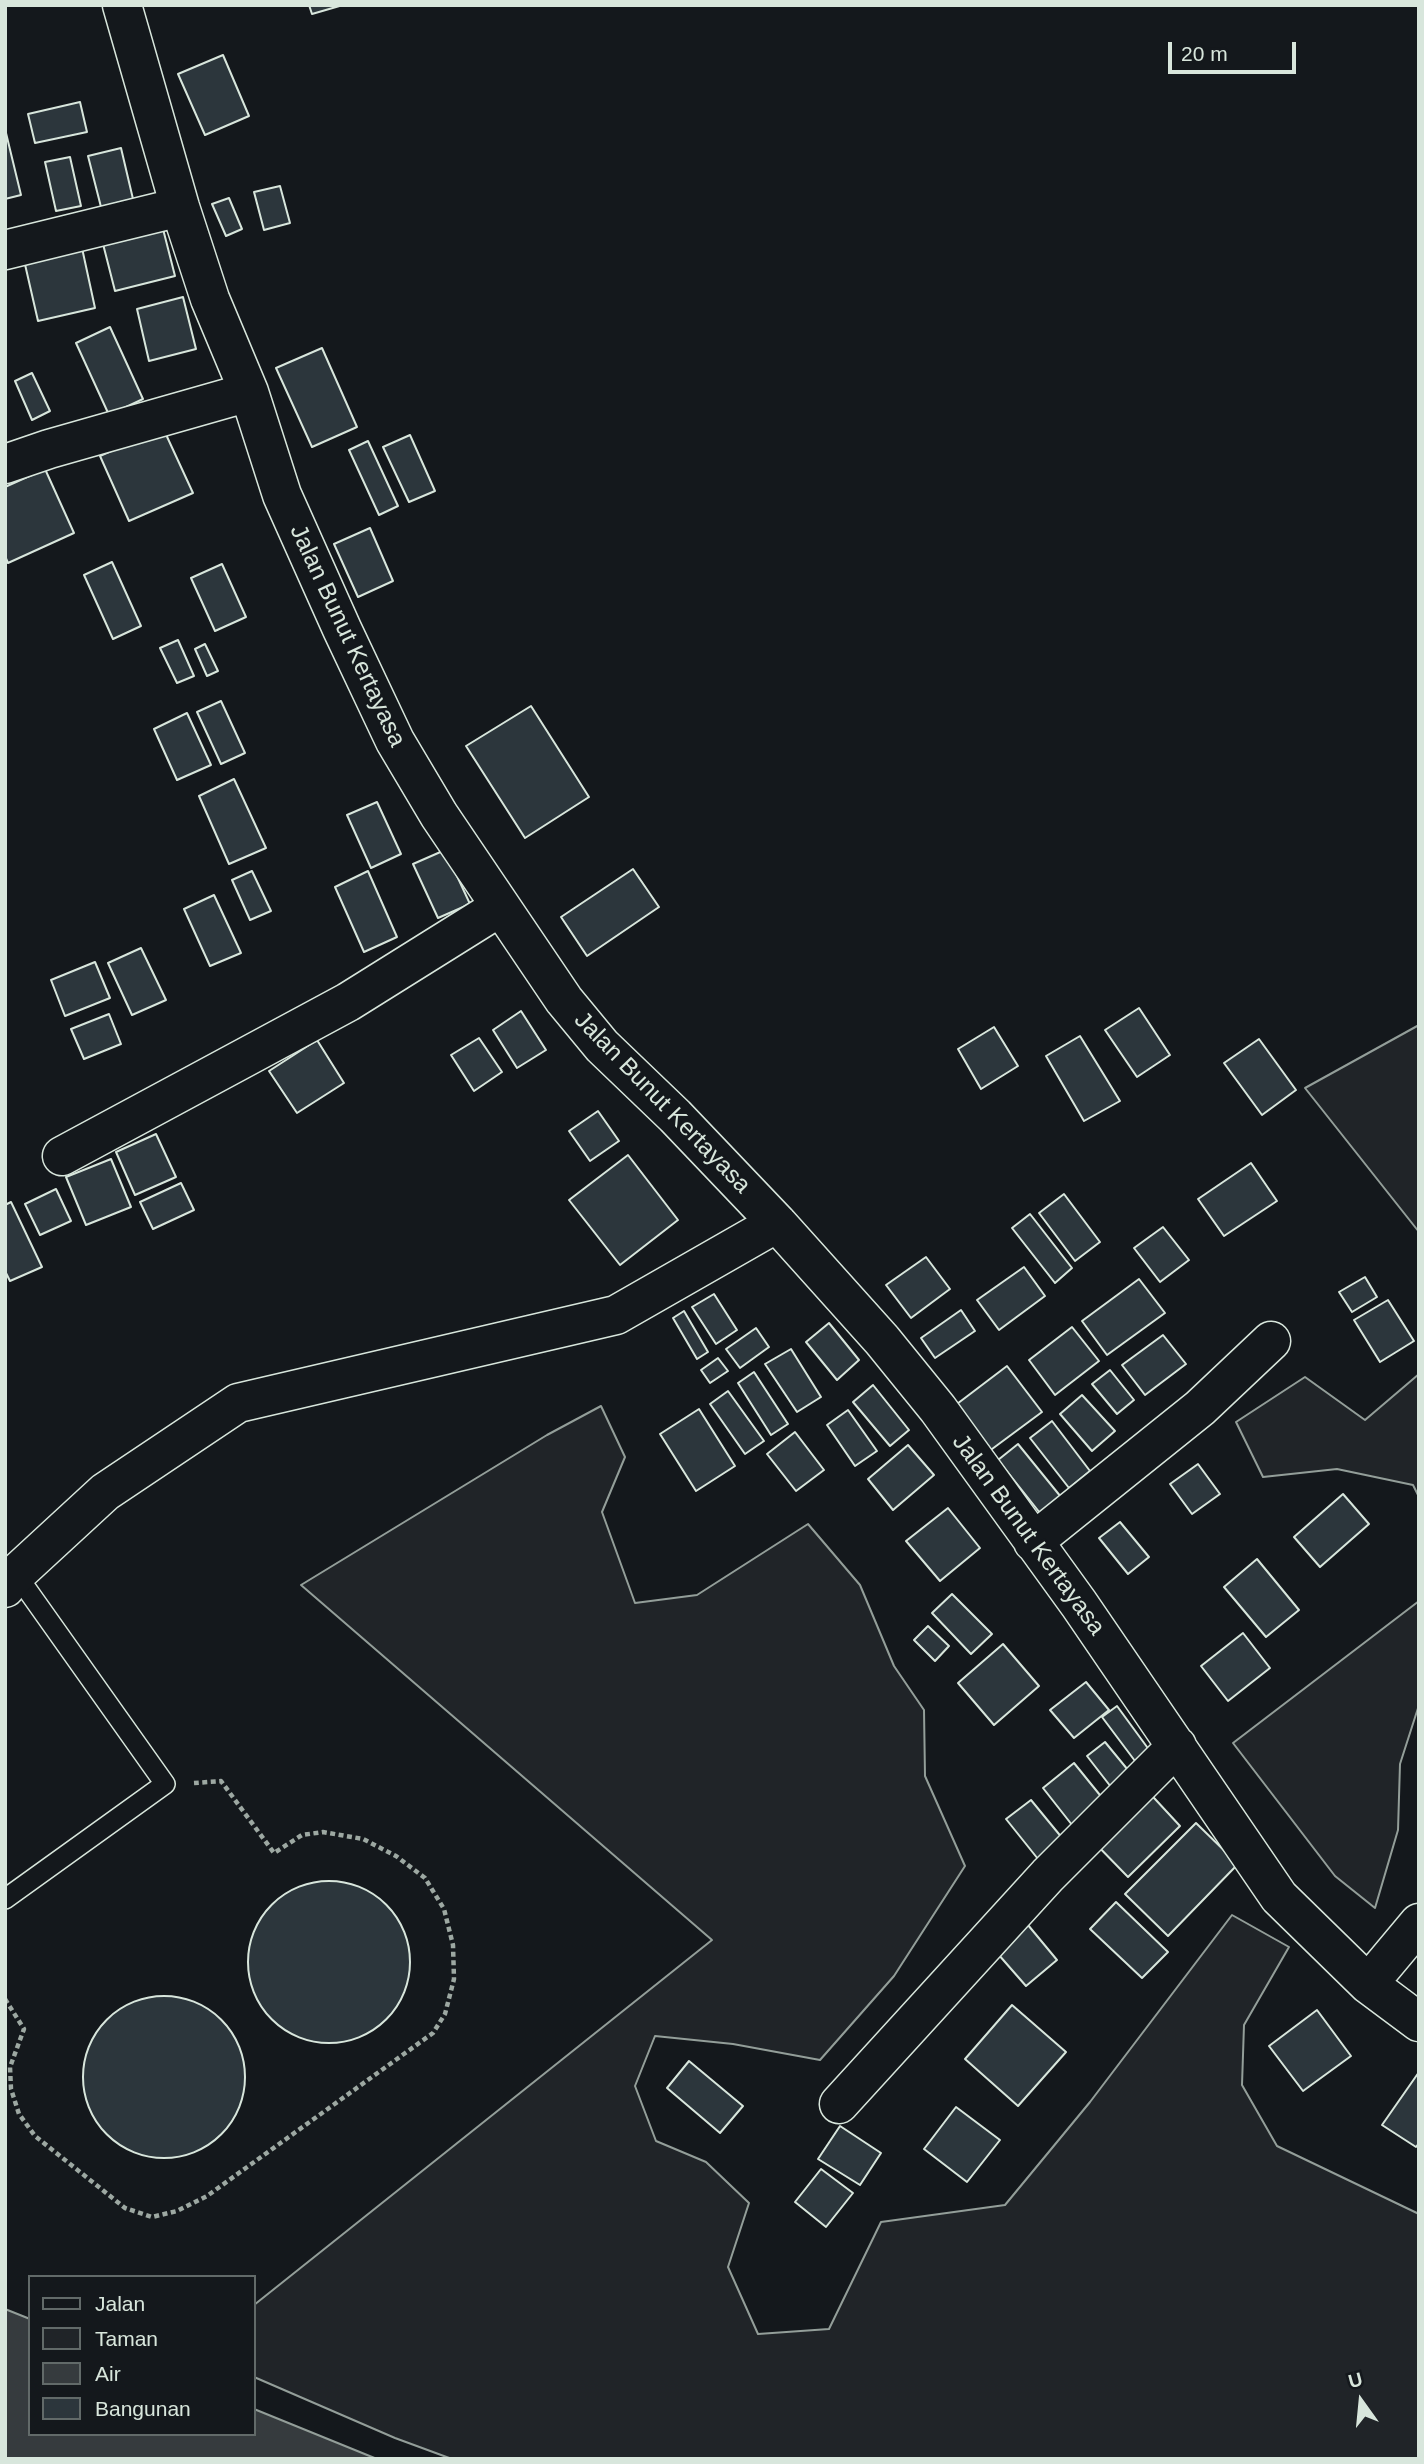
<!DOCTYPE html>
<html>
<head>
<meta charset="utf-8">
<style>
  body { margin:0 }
  #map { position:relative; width:1424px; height:2464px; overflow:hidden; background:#14181c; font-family:Helvetica,sans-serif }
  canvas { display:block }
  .frame { position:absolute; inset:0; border:7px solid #d8e6dc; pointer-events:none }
  .legend { position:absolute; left:28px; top:2275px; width:228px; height:161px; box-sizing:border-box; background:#14181c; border:2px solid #626a69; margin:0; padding:9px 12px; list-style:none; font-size:21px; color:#d8e6dc }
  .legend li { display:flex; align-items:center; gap:14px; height:35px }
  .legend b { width:35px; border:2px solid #626a69 }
  .north { position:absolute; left:1326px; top:2366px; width:70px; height:70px; -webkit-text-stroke:5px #14181c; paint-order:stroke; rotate:345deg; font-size:19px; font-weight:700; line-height:28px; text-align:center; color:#d8e6dc }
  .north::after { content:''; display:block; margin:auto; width:24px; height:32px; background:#d8e6dc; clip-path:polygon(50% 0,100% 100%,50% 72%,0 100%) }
  .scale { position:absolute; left:1168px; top:42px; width:128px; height:32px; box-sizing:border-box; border:4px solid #d8e6dc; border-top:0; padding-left:9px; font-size:21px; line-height:24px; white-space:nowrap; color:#d8e6dc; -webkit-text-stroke:5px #14181c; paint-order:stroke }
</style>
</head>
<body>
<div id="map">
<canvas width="1424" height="2464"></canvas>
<div class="frame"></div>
<ul class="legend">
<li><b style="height:9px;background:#14181c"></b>Jalan</li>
<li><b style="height:19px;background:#202428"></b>Taman</li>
<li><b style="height:19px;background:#363b3e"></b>Air</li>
<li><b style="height:19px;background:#2c363c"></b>Bangunan</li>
</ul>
<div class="north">U</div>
<div class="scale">20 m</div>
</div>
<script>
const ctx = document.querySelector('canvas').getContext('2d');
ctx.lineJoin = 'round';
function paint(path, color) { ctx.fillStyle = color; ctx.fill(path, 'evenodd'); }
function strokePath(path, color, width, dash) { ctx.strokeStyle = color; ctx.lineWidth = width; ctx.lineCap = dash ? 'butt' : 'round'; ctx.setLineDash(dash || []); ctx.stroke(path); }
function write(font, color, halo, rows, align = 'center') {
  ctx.font = font + ' Helvetica,sans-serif'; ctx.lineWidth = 5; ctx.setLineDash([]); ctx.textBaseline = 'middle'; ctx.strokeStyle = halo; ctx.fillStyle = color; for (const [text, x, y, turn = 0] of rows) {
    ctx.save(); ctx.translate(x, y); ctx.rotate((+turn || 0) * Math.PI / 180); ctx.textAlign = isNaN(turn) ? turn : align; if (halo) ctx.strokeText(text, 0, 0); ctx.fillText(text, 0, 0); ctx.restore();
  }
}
const green = new Path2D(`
  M1419 1025V1232L1305 1088Z
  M1419 1374V1497L1413 1485 1337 1469 1263 1477 1236 1422 1305 1377 1365 1420Z
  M601 1406 625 1457 602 1512 635 1603 697 1595 808 1524 860 1585 894 1666 924 1710 925 1776 965 1866 894 1976 820 2060 733 2044 655 2036 635 2086 656 2141 706 2162 749 2203 728 2267 758 2334 829 2329 881 2222 1005 2205 1090 2102 1232 1915 1289 1947 1244 2025 1242 2085 1277 2146 1419 2214V2459H452L395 2438 254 2377V2305L712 1940 301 1585 547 1435Z
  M1419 1601V1705L1400 1764 1398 1830 1375 1908 1335 1876 1233 1743Z`);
const water = new Path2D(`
  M5 2309 30 2319V2434H254V2409L377 2459H5Z`);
const building = new Path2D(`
  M309 5H343L312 14Z
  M223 55 249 116 205 135 178 74Z
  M80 102 87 132 35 143 28 114Z
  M6 133 21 195 5 199V134Z
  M121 148 133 199 101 207 88 156Z
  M70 157 81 206 56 211 45 162Z
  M280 186 290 223 264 230 254 192Z
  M229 198 242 229 226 236 212 204Z
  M162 225 175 276 115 291 102 240Z
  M82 248 95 308 38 321 24 260Z
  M183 297 196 349 149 361 137 309Z
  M110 327 143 399 109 415 76 343Z
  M322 348 357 427 312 447 276 368Z
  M32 373 50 411 32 420 15 381Z
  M163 428 193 493 129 521 100 456Z
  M410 435 435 491 409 502 383 447Z
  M368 441 398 506 379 515 349 450Z
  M45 469 74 533 8 563 5 556V487Z
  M370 528 393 581 358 597 334 544Z
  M112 562 141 626 113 639 84 575Z
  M222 564 246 617 215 631 191 578Z
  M178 640 194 676 177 683 160 648Z
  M205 644 218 671 207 676 195 649Z
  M221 701 245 753 221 764 197 712Z
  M531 706 589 797 525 838 466 746Z
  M187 713 211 765 177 780 154 729Z
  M234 779 266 848 229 864 199 796Z
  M377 802 401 854 371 868 347 815Z
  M445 850 470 904 438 918 413 864Z
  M633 869 659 907 587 956 561 917Z
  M252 871 271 911 250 920 232 880Z
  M368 871 397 937 364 952 335 887Z
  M214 895 241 953 210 966 184 909Z
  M141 948 166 1000 132 1015 108 963Z
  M95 962 110 998 65 1016 51 980Z
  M1139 1008 1170 1055 1137 1077 1105 1030Z
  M521 1011 546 1050 517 1068 493 1030Z
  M109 1014 121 1044 84 1059 71 1029Z
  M994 1027 1018 1066 981 1089 958 1049Z
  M1080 1036 1120 1101 1084 1121 1046 1056Z
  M479 1038 502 1072 474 1091 451 1055Z
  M1259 1039 1296 1090 1262 1115 1224 1063Z
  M317 1040 344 1083 297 1113 269 1071Z
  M598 1111 619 1141 590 1161 569 1131Z
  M156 1134 176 1177 135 1195 116 1152Z
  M628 1155 678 1220 620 1265 569 1200Z
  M111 1159 131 1207 86 1225 66 1177Z
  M1251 1163 1277 1201 1224 1236 1198 1199Z
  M181 1183 194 1210 153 1229 140 1202Z
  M56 1189 71 1221 40 1235 25 1204Z
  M1064 1194 1100 1242 1075 1261 1039 1213Z
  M11 1202 42 1267 10 1281 5 1271V1205Z
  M1030 1214 1072 1268 1055 1283 1012 1228Z
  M1163 1227 1189 1260 1160 1282 1134 1248Z
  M926 1257 950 1289 911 1318 886 1285Z
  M1024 1267 1045 1296 999 1330 977 1300Z
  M1365 1277 1377 1297 1352 1312 1339 1292Z
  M1139 1279 1165 1313 1107 1355 1082 1321Z
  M714 1294 737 1330 716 1344 692 1307Z
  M1388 1300 1414 1341 1380 1362 1354 1320Z
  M961 1310 975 1331 935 1358 921 1338Z
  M684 1311 708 1352 697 1359 673 1318Z
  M829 1323 859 1360 837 1380 806 1342Z
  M1072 1327 1099 1361 1055 1395 1029 1360Z
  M756 1328 769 1347 740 1368 726 1349Z
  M1163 1335 1186 1364 1145 1395 1122 1365Z
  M791 1349 821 1397 797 1412 765 1364Z
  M718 1358 728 1371 710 1383 701 1370Z
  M1007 1366 1042 1412 988 1452 953 1407Z
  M1110 1370 1134 1400 1117 1414 1092 1384Z
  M754 1372 788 1424 771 1435 738 1383Z
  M873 1385 909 1430 890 1446 853 1402Z
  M728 1391 764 1441 745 1454 710 1404Z
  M1082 1395 1115 1431 1092 1451 1060 1414Z
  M699 1409 735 1466 696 1491 660 1434Z
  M848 1410 877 1451 855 1466 827 1425Z
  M1052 1421 1090 1471 1069 1488 1030 1438Z
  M795 1432 824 1470 796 1491 767 1454Z
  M1018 1444 1061 1497 1040 1513 998 1460Z
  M908 1445 934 1475 893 1510 868 1479Z
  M1198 1464 1220 1494 1192 1514 1170 1484Z
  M1343 1494 1369 1524 1320 1567 1294 1537Z
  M948 1508 980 1548 940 1581 906 1541Z
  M1120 1522 1149 1557 1128 1574 1099 1538Z
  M1257 1559 1299 1610 1266 1637 1224 1587Z
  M952 1594 992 1634 971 1654 932 1613Z
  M928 1626 949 1646 935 1661 914 1640Z
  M1243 1633 1270 1668 1228 1701 1201 1666Z
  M1003 1644 1039 1686 994 1725 958 1683Z
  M1086 1682 1109 1710 1074 1738 1050 1710Z
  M1117 1706 1158 1762 1144 1773 1102 1717Z
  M1105 1742 1137 1781 1118 1796 1087 1756Z
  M1074 1763 1108 1805 1076 1830 1043 1788Z
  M1143 1786 1180 1826 1128 1877 1089 1837Z
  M1031 1800 1063 1839 1038 1859 1006 1819Z
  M1196 1823 1238 1864 1168 1936 1125 1894Z
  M248 1962a81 81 0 1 1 162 0a81 81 0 1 1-162 0Z
  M1116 1902 1168 1952 1142 1978 1090 1929Z
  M1023 1919 1057 1960 1026 1986 991 1946Z
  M83 2077a81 81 0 1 1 162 0a81 81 0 1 1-162 0Z
  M1012 2005 1066 2052 1018 2106 965 2059Z
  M1317 2010 1351 2056 1303 2091 1269 2046Z
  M689 2061 743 2106 720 2133 667 2088Z
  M1419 2072V2143L1416 2147 1382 2125Z
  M956 2107 1000 2140 967 2182 924 2149Z
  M840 2126 881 2153 860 2185 818 2159Z
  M821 2169 853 2193 826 2227 795 2202Z`);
const path = new Path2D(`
  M5 1999 24 2029 10 2067 11 2089 19 2114 35 2136 125 2208 152 2217 177 2211 207 2196 433 2033 445 2014 454 1979 453 1945 444 1909 425 1878 396 1856 363 1839 323 1832 302 1835 274 1853 221 1781 194 1783`);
const service = new Path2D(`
  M5 1899 165 1784 16 1574`);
const minor = new Path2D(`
  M122 5 180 207 210 299 249 392 282 495 342 629 395 741 439 815 564 1000 602 1046 675 1116 777 1223 882 1340 938 1409 1079 1604 1279 1897 1368 1984 1419 2022
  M5 250 180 207
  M5 464 49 449 249 392
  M62 1156 348 1002 500 907
  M1033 1542 1200 1408 1271 1341
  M5 1588 16 1574 105 1492 238 1403 616 1315 777 1223
  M1368 1984 1419 1923
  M839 2104 1048 1875 1177 1746`);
const streetNames = [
  ["Jalan Bunut Kertayasa",347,636,65],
  ["Jalan Bunut Kertayasa",662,1103,46],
  ["Jalan Bunut Kertayasa",1028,1535,54]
];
paint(green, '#202428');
strokePath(green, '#939e99', 2);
paint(water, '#363b3e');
strokePath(water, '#939e99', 2);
paint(building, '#2c363c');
strokePath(building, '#d8e6dc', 2);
strokePath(service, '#d8e6dc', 22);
strokePath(minor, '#d8e6dc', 41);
strokePath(path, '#9da8a2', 4.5, [5, 3.5]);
strokePath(service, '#14181c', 19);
strokePath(minor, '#14181c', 38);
write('24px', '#d8e6dc', '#14181c', streetNames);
</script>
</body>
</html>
